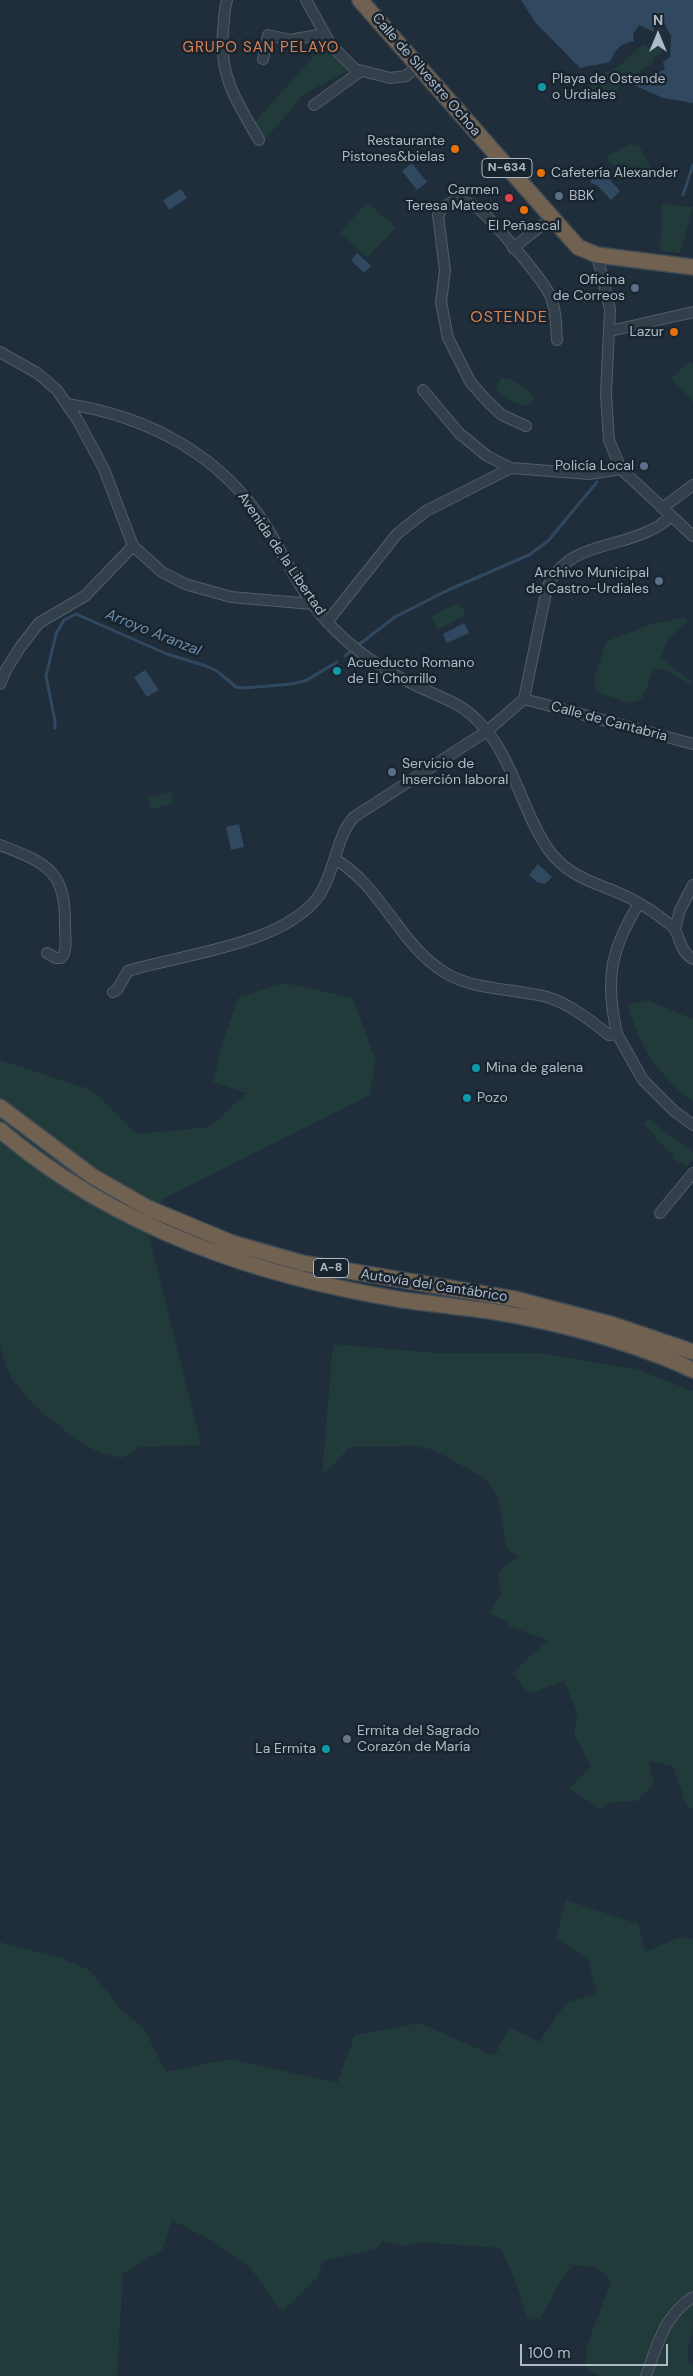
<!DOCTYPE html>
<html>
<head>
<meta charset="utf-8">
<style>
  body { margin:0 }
  #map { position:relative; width:693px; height:2376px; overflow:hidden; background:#1f2e3a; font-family:"DM Sans",sans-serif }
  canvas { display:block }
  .north { position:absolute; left:633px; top:10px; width:50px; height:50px; -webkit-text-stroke:4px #19242f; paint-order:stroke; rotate:0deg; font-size:14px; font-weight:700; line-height:20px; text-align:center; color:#aebac7 }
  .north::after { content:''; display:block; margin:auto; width:18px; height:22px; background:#aebac7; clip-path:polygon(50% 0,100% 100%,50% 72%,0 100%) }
  .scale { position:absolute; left:520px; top:2344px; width:148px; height:22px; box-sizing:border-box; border:2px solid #aebac7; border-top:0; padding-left:6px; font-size:15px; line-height:18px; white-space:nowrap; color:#aebac7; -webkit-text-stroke:4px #19242f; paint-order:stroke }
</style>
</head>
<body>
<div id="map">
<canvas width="693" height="2376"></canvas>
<div class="north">N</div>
<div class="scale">100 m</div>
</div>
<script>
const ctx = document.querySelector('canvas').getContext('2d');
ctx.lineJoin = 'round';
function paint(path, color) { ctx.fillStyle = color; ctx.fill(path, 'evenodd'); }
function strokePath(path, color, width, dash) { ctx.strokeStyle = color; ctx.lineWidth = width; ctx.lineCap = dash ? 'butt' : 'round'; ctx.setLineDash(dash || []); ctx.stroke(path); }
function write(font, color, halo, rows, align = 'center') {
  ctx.font = font + ' "DM Sans",sans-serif'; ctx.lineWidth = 5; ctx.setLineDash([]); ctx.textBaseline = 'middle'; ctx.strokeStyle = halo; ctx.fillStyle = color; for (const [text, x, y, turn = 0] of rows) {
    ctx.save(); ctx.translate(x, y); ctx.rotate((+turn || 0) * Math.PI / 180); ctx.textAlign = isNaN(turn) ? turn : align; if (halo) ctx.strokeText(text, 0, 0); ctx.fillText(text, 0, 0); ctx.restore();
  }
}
const green = new Path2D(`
  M658 39 661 42 662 53 654 57 653 62 620 86 611 99 604 102 590 87 601 76 619 66 643 44 648 48Z
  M325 44 349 70 304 94 263 142 252 125Z
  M629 144 639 146 655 173H620L606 157Z
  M367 202 396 227 368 257 340 233Z
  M662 204 693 207 680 253 660 251Z
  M690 361 693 364V402L671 378Z
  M501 378C513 378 529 388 534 399L529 405C515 406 503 398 496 387Z
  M459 602 466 615 438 630 431 617Z
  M685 617 687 622C674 633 665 641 661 657L693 683H688L661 668 653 671 642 699 630 703 597 692 594 678 607 641 649 625Z
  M171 792 173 804 150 809 148 797Z
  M285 983 353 998 375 1059 370 1095 163 1199 153 1213 147 1228 201 1445 139 1447 122 1458 101 1454 73 1437 38 1409 13 1381 6 1367 0 1343V1060L92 1090 137 1134 209 1127 247 1093 213 1082 223 1041 239 997Z
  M647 1000 693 1019V1102C661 1079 637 1043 628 1005Z
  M648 1119 693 1152V1159L687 1167 672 1158 674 1154 654 1139 656 1136 643 1124Z
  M333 1344 437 1353H540L638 1370 693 1391V1809L687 1807 673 1766 649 1761 654 1785 637 1801 611 1802 600 1809 569 1788 591 1767 574 1734 578 1714 564 1681 529 1694 512 1673 548 1640 508 1626 509 1623 489 1613 501 1594 498 1574 510 1562 520 1558 506 1547 498 1497 485 1478 433 1450 415 1446 349 1447 335 1464 322 1474Z
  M566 1900 638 1924 645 1952 680 1937 693 1939V2290C663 2310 651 2343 639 2376H601L586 2370 587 2345 611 2282 596 2267 573 2265 563 2276 541 2318 528 2320 516 2283 501 2248 420 2242 404 2246 383 2241 376 2249 323 2261 317 2278 282 2312 249 2266 214 2242 172 2220 162 2250 123 2273 117 2376H0V1942L61 1958 91 1971 122 2011 144 2028 166 2072 231 2059 337 2083 355 2035 420 2023 494 2056 509 2027 539 2042 566 2003 597 1994 588 1960 556 1937Z
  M693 2304C693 2313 693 2325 692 2334 689 2344 685 2351 689 2362L693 2364V2376H653C659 2349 666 2317 693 2304Z`);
const water = new Path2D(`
  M521 0H693V103L663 98 627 82 665 70 663 62 670 57 671 36 660 16 658 24 653 22 654 32 639 25 633 34 634 41C620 43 615 50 610 62L580 68 535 22Z
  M412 163 427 182 417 190 402 171Z
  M604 173 620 191 611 200 597 185 591 183V179H598Z
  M181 189 187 198 169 210 163 200Z
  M357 253 371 266 364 273 351 260Z
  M464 623 469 633 447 643 443 634Z
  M145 670 159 690 147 697 134 677Z
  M239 824 244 847 231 850 226 827Z
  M538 864 552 877 545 884 537 882 529 875Z`);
const stream = new Path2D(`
  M683 195 693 165
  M357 646 395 617 446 591 529 555 548 541 597 482
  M345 656 352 650
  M55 728V721L46 676 56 634 64 620 76 614 167 654 206 666 217 671 236 687 244 688 292 684 307 680 337 662`);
const minor = new Path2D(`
  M227 0C224 9 224 21 223 31 219 77 237 102 259 140
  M306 0 331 45 355 69 390 78 406 76 417 66
  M263 59 268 35 290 40 323 34
  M314 105 361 71
  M513 248 551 218
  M597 255 610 309 606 394 609 440 621 469 693 536
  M610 331 693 312
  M0 352 37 373 56 389 77 419 104 469 133 546 162 572 185 584 231 597 312 604
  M423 390 459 433 487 456 511 468 589 474 621 469
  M67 404C147 416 222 455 266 526 288 562 305 602 336 631 359 654 386 671 415 685 437 696 459 702 476 719 513 754 520 808 548 849 567 876 593 882 621 894 633 899 648 908 659 916 663 920 673 925 675 930 681 941 681 952 693 959
  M526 426 502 415 488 402 471 383 448 338 441 302 445 270 438 215 443 207 456 200C464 201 471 203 478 208 493 221 541 277 550 295 556 308 556 325 557 340
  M662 508 693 485
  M327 622 397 534 426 511 511 468
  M0 684 6 670 21 646 39 623 85 596 133 546
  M524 699 693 744
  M0 845C50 864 66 872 65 928 65 937 68 952 61 958H56L47 953
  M336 860C381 886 399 944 444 972 474 991 513 988 547 997 570 1004 591 1021 609 1035L617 1034 643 1080 674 1111 693 1125
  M675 929 680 910 693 885
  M113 992 117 990 128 971C183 954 282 945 318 897 335 873 336 836 354 817L487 731 524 699 547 588C568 541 616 550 655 528 661 525 666 520 671 517
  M617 1034C605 980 610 951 638 905
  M660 1213 693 1173
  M646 2376C657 2346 664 2315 693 2297`);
const highway = new Path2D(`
  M360 0 578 247 597 255 693 267
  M0 1107 92 1176 148 1208 232 1243 302 1263 515 1299 614 1325 693 1352
  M0 1130C115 1228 256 1276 403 1300 432 1304 461 1307 490 1311 554 1321 634 1342 693 1370`);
const markers = [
  [542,87,5,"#0f9aa8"],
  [455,149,5,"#e8710a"],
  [541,173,5,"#e8710a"],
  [559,196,5,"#5c6f8a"],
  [509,198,5,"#e0444e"],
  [524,210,5,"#e8710a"],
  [635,288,5,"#5c6f8a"],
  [674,332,5,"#e8710a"],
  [644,466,5,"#5c6f8a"],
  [659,581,5,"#5c6f8a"],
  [337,671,5,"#0f9aa8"],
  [392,772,5,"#5c6f8a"],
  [476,1068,5,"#0f9aa8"],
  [467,1098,5,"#0f9aa8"],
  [347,1739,5,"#6b7280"],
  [326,1749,5,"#0f9aa8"]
];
const shields = [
  [507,168,50],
  [331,1268,35]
];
const shieldNames = [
  ["N-634",507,168],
  ["A-8",331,1268]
];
const streetNames = [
  ["Calle de Silvestre Ochoa",426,75,49],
  ["Avenida de la Libertad",281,554,56],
  ["Calle de Cantabria",609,722,15],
  ["Autovía del Cantábrico",434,1286,9]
];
const poiNames = [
  ["Playa de Ostende",552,79],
  ["o Urdiales",552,95],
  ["Restaurante",445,141,"right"],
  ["Pistones&bielas",445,157,"right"],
  ["Cafetería Alexander",551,173],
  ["Carmen",499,190,"right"],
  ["Teresa Mateos",499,206,"right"],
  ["BBK",569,196],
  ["El Peñascal",524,226,"center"],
  ["Oficina",625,280,"right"],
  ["de Correos",625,296,"right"],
  ["Lazur",664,332,"right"],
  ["Policía Local",634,466,"right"],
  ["Archivo Municipal",649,573,"right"],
  ["de Castro-Urdiales",649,589,"right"],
  ["Acueducto Romano",347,663],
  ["de El Chorrillo",347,679],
  ["Servicio de",402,764],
  ["Inserción laboral",402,780],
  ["Mina de galena",486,1068],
  ["Pozo",477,1098],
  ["Ermita del Sagrado",357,1731],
  ["Corazón de María",357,1747],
  ["La Ermita",316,1749,"right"]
];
const neighbourhoodNames = [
  ["GRUPO SAN PELAYO",261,48]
];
const waterNames = [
  ["Arroyo Aranzal",153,633,22]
];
const quarterNames = [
  ["OSTENDE",509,318]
];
paint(green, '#213b3b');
paint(water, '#304961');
strokePath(stream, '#304961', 3);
strokePath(minor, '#515d68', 12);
strokePath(highway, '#3e4a55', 18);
strokePath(minor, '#333f4a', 10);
strokePath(highway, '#716150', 15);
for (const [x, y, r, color] of markers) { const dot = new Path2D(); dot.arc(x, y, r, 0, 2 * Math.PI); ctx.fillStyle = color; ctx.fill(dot); strokePath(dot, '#19242f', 2); }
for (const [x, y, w] of shields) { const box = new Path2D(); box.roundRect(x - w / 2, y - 9.5, w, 19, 4); ctx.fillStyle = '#19242f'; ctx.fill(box); strokePath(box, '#aebac7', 1); }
write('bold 12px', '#aebac7', null, shieldNames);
write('14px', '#aebac7', '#19242f', streetNames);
write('14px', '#aebac7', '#19242f', poiNames, 'left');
ctx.letterSpacing = '1px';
write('15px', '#db8255', '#19242f', neighbourhoodNames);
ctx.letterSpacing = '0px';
write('italic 15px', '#6c8ead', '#19242f', waterNames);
ctx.letterSpacing = '1px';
write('16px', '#db8255', '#19242f', quarterNames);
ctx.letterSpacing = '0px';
</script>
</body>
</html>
